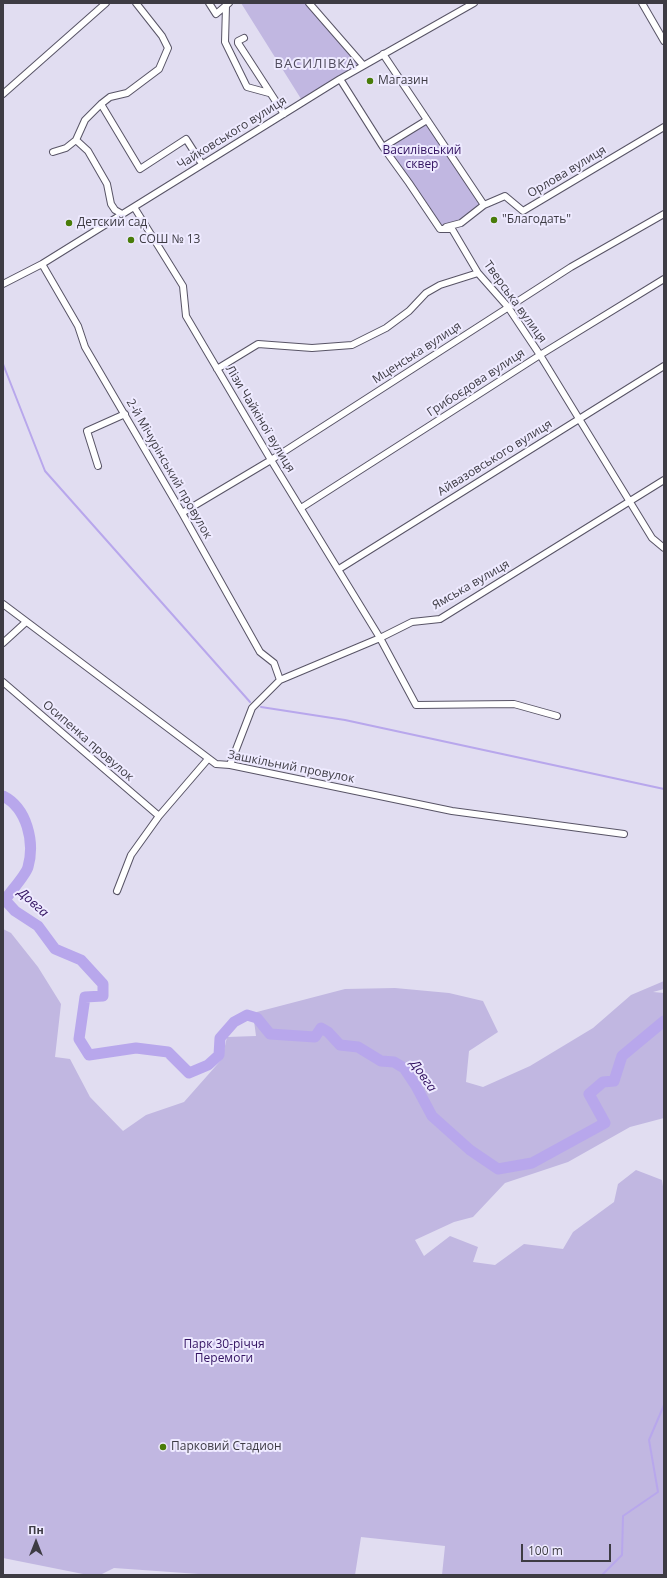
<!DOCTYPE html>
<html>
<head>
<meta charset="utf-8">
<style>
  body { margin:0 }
  #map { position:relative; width:667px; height:1578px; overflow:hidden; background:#e1ddf1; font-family:"Open Sans",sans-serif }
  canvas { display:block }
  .frame { position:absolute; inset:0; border:4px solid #3d3b43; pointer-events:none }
  .north { position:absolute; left:16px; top:1522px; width:40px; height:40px; -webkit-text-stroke:3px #eeeaff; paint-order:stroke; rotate:0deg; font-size:11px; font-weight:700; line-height:16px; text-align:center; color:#3d3b43 }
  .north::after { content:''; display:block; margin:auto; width:14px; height:18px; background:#3d3b43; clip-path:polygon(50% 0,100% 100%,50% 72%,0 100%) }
  .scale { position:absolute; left:521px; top:1544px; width:90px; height:18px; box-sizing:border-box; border:2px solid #3d3b43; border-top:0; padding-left:5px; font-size:12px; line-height:14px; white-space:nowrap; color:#3d3b43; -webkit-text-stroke:3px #eeeaff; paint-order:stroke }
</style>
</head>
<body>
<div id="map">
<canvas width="667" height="1578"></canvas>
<div class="frame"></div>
<div class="north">Пн</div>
<div class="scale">100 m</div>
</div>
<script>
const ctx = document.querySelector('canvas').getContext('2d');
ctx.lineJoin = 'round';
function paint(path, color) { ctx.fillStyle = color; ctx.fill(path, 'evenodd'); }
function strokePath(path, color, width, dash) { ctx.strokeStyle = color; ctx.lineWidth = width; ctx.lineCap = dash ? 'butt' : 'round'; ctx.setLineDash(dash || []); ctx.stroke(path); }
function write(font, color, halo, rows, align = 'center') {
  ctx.font = font + ' "Open Sans",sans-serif'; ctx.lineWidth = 4; ctx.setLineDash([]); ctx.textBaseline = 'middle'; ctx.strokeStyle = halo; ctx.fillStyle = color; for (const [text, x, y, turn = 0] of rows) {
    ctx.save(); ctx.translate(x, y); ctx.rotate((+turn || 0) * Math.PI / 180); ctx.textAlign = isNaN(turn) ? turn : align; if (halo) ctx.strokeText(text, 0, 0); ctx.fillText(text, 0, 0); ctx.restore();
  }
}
const green = new Path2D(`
  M241 3H307L363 65 303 102Z
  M427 120 484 205 461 223 440 229 383 147Z
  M3 929 11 933 38 967 61 1004 55 1057 70 1059 90 1097 123 1131 146 1115 184 1102 222 1059 227 1037 256 1036 253 1013 345 989 395 988 449 993 483 1001 498 1032 469 1051 466 1082 483 1087 530 1066 593 1028 631 995 664 981V989L653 992 664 993V1118L630 1127 568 1162 505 1183 473 1217 454 1222 415 1240 424 1256 450 1236 478 1247 473 1262 495 1265 524 1244 563 1249 573 1232 614 1202 618 1184 636 1170 662 1180 664 1193V1575H442L445 1546 361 1537 355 1575H213L114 1568 100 1575H88L3 1558Z`);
const stream = new Path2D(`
  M3 364 45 471 250 702
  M261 707 345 720 664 789
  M602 1575 622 1555 623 1516 658 1492 649 1440 664 1405`);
const river = new Path2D(`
  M3 796C27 808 35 842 28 867 26 875 10 892 5 900L15 911 38 926 55 949 81 960 103 984V996L85 997 79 1039 89 1055 136 1048 168 1052 189 1073 208 1065 219 1055 220 1038 234 1022 247 1015 257 1018 270 1034 315 1037 321 1028 328 1032 340 1045 358 1047 381 1061 394 1062 404 1068 416 1086 432 1116 470 1150 498 1169 532 1163 605 1123 589 1094 603 1082 614 1081 622 1056 664 1021`);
const minor = new Path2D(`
  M136 3 162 36 168 48 159 69 127 93 110 97 101 104 140 169 186 139 202 164
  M209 3 216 14 229 3
  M309 3 363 65
  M642 3 664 41
  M226 6 225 42 247 87 269 93
  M244 38 238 41V43L284 114
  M383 54 484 205
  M340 79 383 147 409 183 440 229H452L478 273 508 307 540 355 652 538 664 548
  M3 94 106 3
  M101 104 85 120 76 140 88 151 107 184 111 204 115 210 122 214
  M383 147 427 120
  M53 152 66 148 76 140
  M134 207 183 286 186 316 271 460 380 638 416 705 514 704 557 716
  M446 227 461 223 484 205 505 196 523 211 664 127
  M42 264 78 326 85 347 182 513 260 652 274 663 280 680
  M3 284 42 264 340 79 474 3
  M217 369 258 344 312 348 352 345 386 328 409 311 426 293 440 285 478 273
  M98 466 87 431 125 414
  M301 508 540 355 664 279
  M182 513 271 460 571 267 664 214
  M339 569 664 366
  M3 604 216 764 230 765 452 811 624 834
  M3 643 26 622
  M3 682 159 816
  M230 765 252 708 280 680 380 638 412 622 440 619 664 480
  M117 891 131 855 159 816 208 759`);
const markers = [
  [370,81,4,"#497c09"],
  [494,220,4,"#497c09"],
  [69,223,4,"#497c09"],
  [131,240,4,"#497c09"],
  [163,1447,4,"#497c09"]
];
const poiNames = [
  ["Магазин",378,81],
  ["\"Благодать\"",502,220],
  ["Детский сад",77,223],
  ["СОШ № 13",139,240],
  ["Парковий Стадион",171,1447]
];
const streetNames = [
  ["Чайковського вулиця",232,133,-32],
  ["Орлова вулиця",567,172,-31],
  ["Тверська вулиця",515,302,54],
  ["Мценська вулиця",417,353,-33],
  ["Грибоєдова вулиця",476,383,-33],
  ["Лізи Чайкіної вулиця",260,419,59],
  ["Айвазовського вулиця",495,458,-32],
  ["2-й Мічурінський провулок",169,469,60],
  ["Ямська вулиця",471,585,-30],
  ["Осипенка провулок",88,741,41],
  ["Зашкільний провулок",291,767,11]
];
const parkNames = [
  ["Василівський",422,151],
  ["сквер",422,165],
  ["Парк 30-річчя",224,1345],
  ["Перемоги",224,1359]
];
const neighbourhoodNames = [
  ["ВАСИЛІВКА",315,64]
];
const waterNames = [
  ["Довга",33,903,42],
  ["Довга",423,1076,55]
];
paint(green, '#c1b7e1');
strokePath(stream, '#b8a7ec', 2);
strokePath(river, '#b8a7ec', 11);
strokePath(minor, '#585466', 8);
strokePath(minor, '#fff', 6);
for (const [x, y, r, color] of markers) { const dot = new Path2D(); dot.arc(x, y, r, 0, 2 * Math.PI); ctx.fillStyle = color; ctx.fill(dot); strokePath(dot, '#eeeaff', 1.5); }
write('12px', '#3d3b43', '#eeeaff', poiNames, 'left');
write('12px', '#3d3b43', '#eeeaff', streetNames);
write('12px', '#321261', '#eeeaff', parkNames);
ctx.letterSpacing = '1px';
write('13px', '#504c5d', '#eeeaff', neighbourhoodNames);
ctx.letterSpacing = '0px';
write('italic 13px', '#311160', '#eeeaff', waterNames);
</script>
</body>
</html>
